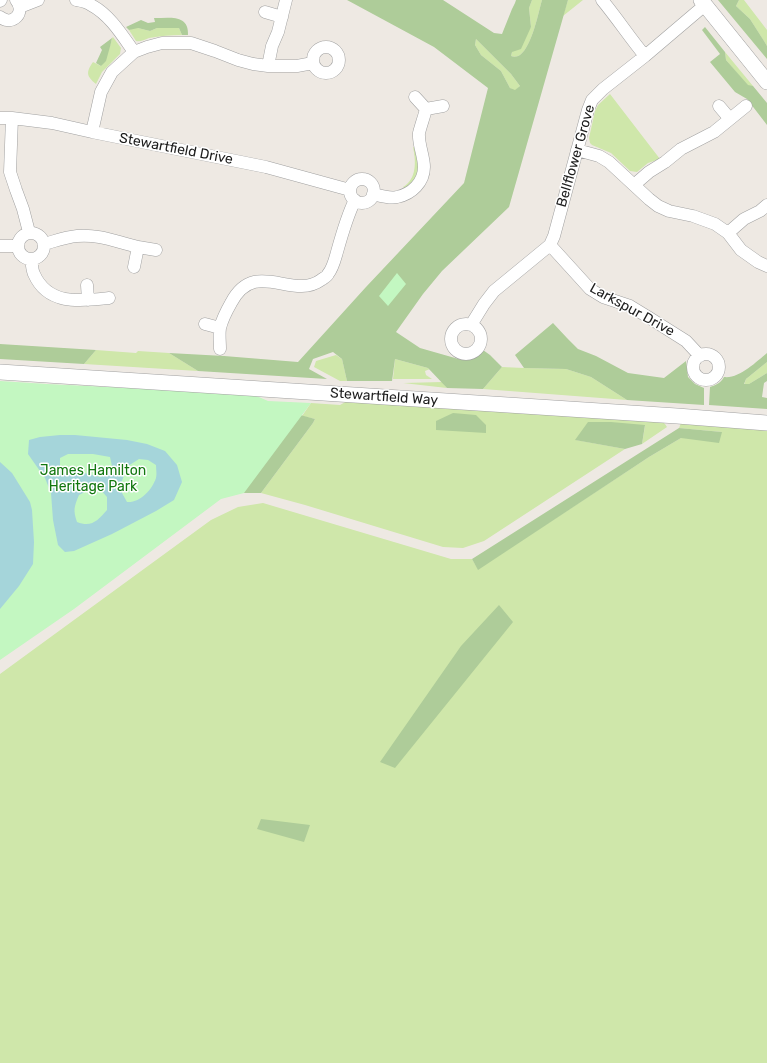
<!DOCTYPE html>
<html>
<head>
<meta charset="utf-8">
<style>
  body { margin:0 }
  canvas { display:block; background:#eee9e3 }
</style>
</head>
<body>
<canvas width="767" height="1063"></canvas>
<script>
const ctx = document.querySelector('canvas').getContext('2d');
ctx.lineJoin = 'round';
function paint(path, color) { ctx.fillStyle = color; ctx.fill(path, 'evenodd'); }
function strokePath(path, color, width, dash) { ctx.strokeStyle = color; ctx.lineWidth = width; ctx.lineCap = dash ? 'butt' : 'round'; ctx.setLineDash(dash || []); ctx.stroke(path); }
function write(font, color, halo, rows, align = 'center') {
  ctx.font = font + ' Rubik,sans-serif'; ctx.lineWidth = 3; ctx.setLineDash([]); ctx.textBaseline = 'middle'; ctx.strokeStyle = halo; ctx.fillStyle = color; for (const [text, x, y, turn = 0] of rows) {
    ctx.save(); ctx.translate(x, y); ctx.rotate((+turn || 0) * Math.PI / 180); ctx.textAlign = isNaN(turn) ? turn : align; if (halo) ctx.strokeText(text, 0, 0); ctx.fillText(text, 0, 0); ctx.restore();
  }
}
const grass = new Path2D(`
  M532 0H542C538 14 532 46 520 55 517 57 514 57 511 56L512 52 531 27 529 8Z
  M568 0H583L563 16Z
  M739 0H744L767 30V46L750 19 736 6Z
  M134 28H138L150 31 157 28H179L182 35C171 35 160 36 149 38 144 40 140 42 136 41L129 30Z
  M113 37 121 48 120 54 102 72 96 84C86 76 86 72 93 62L101 66 111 43 112 38Z
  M476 39 511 74 520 86 515 91 510 88 501 71 481 55 475 45Z
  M725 52 753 86H748L726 60Z
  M610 94 660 159 648 163 637 172 630 171 611 153 592 145 590 143 589 138 595 111 598 105Z
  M413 147 416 148C419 158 421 171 414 180 412 183 408 186 405 189L403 187C417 179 416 161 413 147Z
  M96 350 136 353 138 351 169 353 198 371 84 364Z
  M336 355 342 359 347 381H340L314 367 316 361Z
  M395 359 428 368 430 369 425 371 426 375 432 379H393Z
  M767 362V373L749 384 744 385 746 379Z
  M502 367 524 368 566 369 591 377 627 400 483 389Z
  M442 382 447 388 403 383Z
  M347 401 660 420 665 424 667 427 642 444 645 426 576 440 625 449 484 541 463 548 443 547 305 505 261 493 313 423 315 419 302 416 311 403 340 405Z
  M681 423 767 428V1063H0V674L211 520 238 507 263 503 451 559H472L478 569 649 457 681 438 722 432 679 428Z`);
const forest = new Path2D(`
  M347 0H443L494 33 502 34 512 9 515 3 516 0H532L529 8 531 27 521 49 512 52 511 56C514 57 517 57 520 55 532 46 538 14 542 0H568L509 207 442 271 423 294 396 332 420 348 462 360 473 359 483 350 490 355 502 367 483 389 447 388 428 368 395 359 392 381H347L342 359 333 352 313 359 309 369 327 379 198 371 169 353 224 356 298 362 366 287 464 183 488 88 434 47ZM476 39 511 74 520 86 515 90 510 88 501 71 481 55 475 45Z
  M718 0H739L736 6 750 19 764 41 767 46V59Z
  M154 18C170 18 189 14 188 35H182L179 28H157L150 31 138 28 129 30 126 27 141 20 148 23 155 22Z
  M705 27 725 52 726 60 748 85 753 86 767 103V125L747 99 735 92 710 62 720 54 702 30Z
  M112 38 111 43 106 61 101 66 96 63 102 50 100 47Z
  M553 323 567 338 578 349 596 356 628 373 664 378 686 361 688 377 695 384 704 388V405L627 400 591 377 566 369 524 368 515 355Z
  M0 344 96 350 84 364 0 359Z
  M767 353V362L746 379 744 384H749L767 373V381L764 383 762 397 767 398V409L709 405 710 387C716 385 721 383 724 377 739 379 756 362 767 353Z
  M282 410 315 419 313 423 261 493H244L240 467Z
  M453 413 476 415 486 425V433L436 430V421Z
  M588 422H611L645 425 642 444 625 449 575 440Z
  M679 428 722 432 719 443 681 438 649 457 478 570 472 559Z
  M499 605 513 622 395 768 380 762 461 646Z
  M261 819 310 825 304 842 257 829Z`);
const park = new Path2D(`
  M397 273 406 284 388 306 379 296Z
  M0 381 47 384 252 394 268 401 311 403 244 493 221 499 74 609 0 660Z`);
const water = new Path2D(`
  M60 435H75L127 440 147 444 165 451 177 465 182 482 174 500 156 511 112 534 74 551 65 552 58 545 53 520 51 493 45 478 35 464 28 454 29 440 40 437ZM68 454H93L110 457 112 466 105 475 100 477 77 471 63 473 60 467V458ZM139 459 148 460 156 465C156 469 157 474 156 478 152 490 140 503 127 502L122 493 121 483 128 466ZM90 489H100L107 497V510C98 520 92 528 77 522 73 510 74 507 79 495Z
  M0 462 12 473 30 502 32 510 34 542 33 564 19 586 0 609Z`);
const minor = new Path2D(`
  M76 0C81 1 87 2 91 5 110 15 122 35 134 52
  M602 0C617 18 630 38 645 56
  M0 1 1 0
  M20 7 38 0
  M265 12 282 17
  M0 17C13 27 26 12 16 0
  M313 60a13 13 0 1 1 26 0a13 13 0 1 1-26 0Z
  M268 66 272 46 278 32 286 0
  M415 97 426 109 443 106
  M719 106 730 119
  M0 118H12L52 123 92 132 266 167 350 190
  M12 118 10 172 16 190 23 209 29 232
  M92 132 101 92 112 72 134 52 147 47 162 43H191L215 51 238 60 253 64 268 66H297L313 63
  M577 150 599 156 609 162 649 199 658 206 669 211 693 216 715 224 728 233 741 250 758 262 767 266
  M350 191a12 12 0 1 1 24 0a12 12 0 1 1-24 0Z
  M634 185 649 172 665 162 681 149 714 132 746 106
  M373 194C381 196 390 199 397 197 412 194 424 182 424 167 424 156 418 144 419 133 421 125 424 117 426 109
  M18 246a13 13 0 1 1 26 0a13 13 0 1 1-26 0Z
  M728 233 744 219 760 211 767 205
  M44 244C55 241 66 237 77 236 100 234 116 242 138 247 144 248 150 249 156 250
  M550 245 590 289 603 297 630 306 648 317 686 341 700 356
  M0 246H17
  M31 259C32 264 32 270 34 274 48 306 81 301 109 298
  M134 267 138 247
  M87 285 88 300
  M205 324 220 328
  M451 339a15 15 0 1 1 30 0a15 15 0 1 1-30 0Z
  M471 325 484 304 494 291 550 245 554 236 588 110 592 100 603 89 645 56 705 5
  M220 349C220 342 219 335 220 328 222 320 227 310 231 303 255 257 292 301 321 280 323 278 327 277 328 274 333 268 335 259 337 252 342 234 347 216 355 200
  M693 367a13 13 0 1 1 26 0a13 13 0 1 1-26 0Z`);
const tertiary = new Path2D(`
  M701 0 767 82
  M0 372 677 416 767 423`);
const streetNames = [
  ["Stewartfield Drive",176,149,11],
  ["Bellflower Grove",576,156,-74],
  ["Larkspur Drive",632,310,29],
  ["Stewartfield Way",384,397,4]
];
const parkNames = [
  ["James Hamilton",93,471],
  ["Heritage Park",93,487]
];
paint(grass, '#cfe7aa');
paint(forest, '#aecc99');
paint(park, '#c3f7c1');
paint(water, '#a5d5da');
strokePath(minor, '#a1a1a1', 13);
strokePath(tertiary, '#a1a1a1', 16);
strokePath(minor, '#fff', 12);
strokePath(tertiary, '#fff', 15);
write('14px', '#1d1d1d', '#fff', streetNames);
write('14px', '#12770f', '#fff', parkNames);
</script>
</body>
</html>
